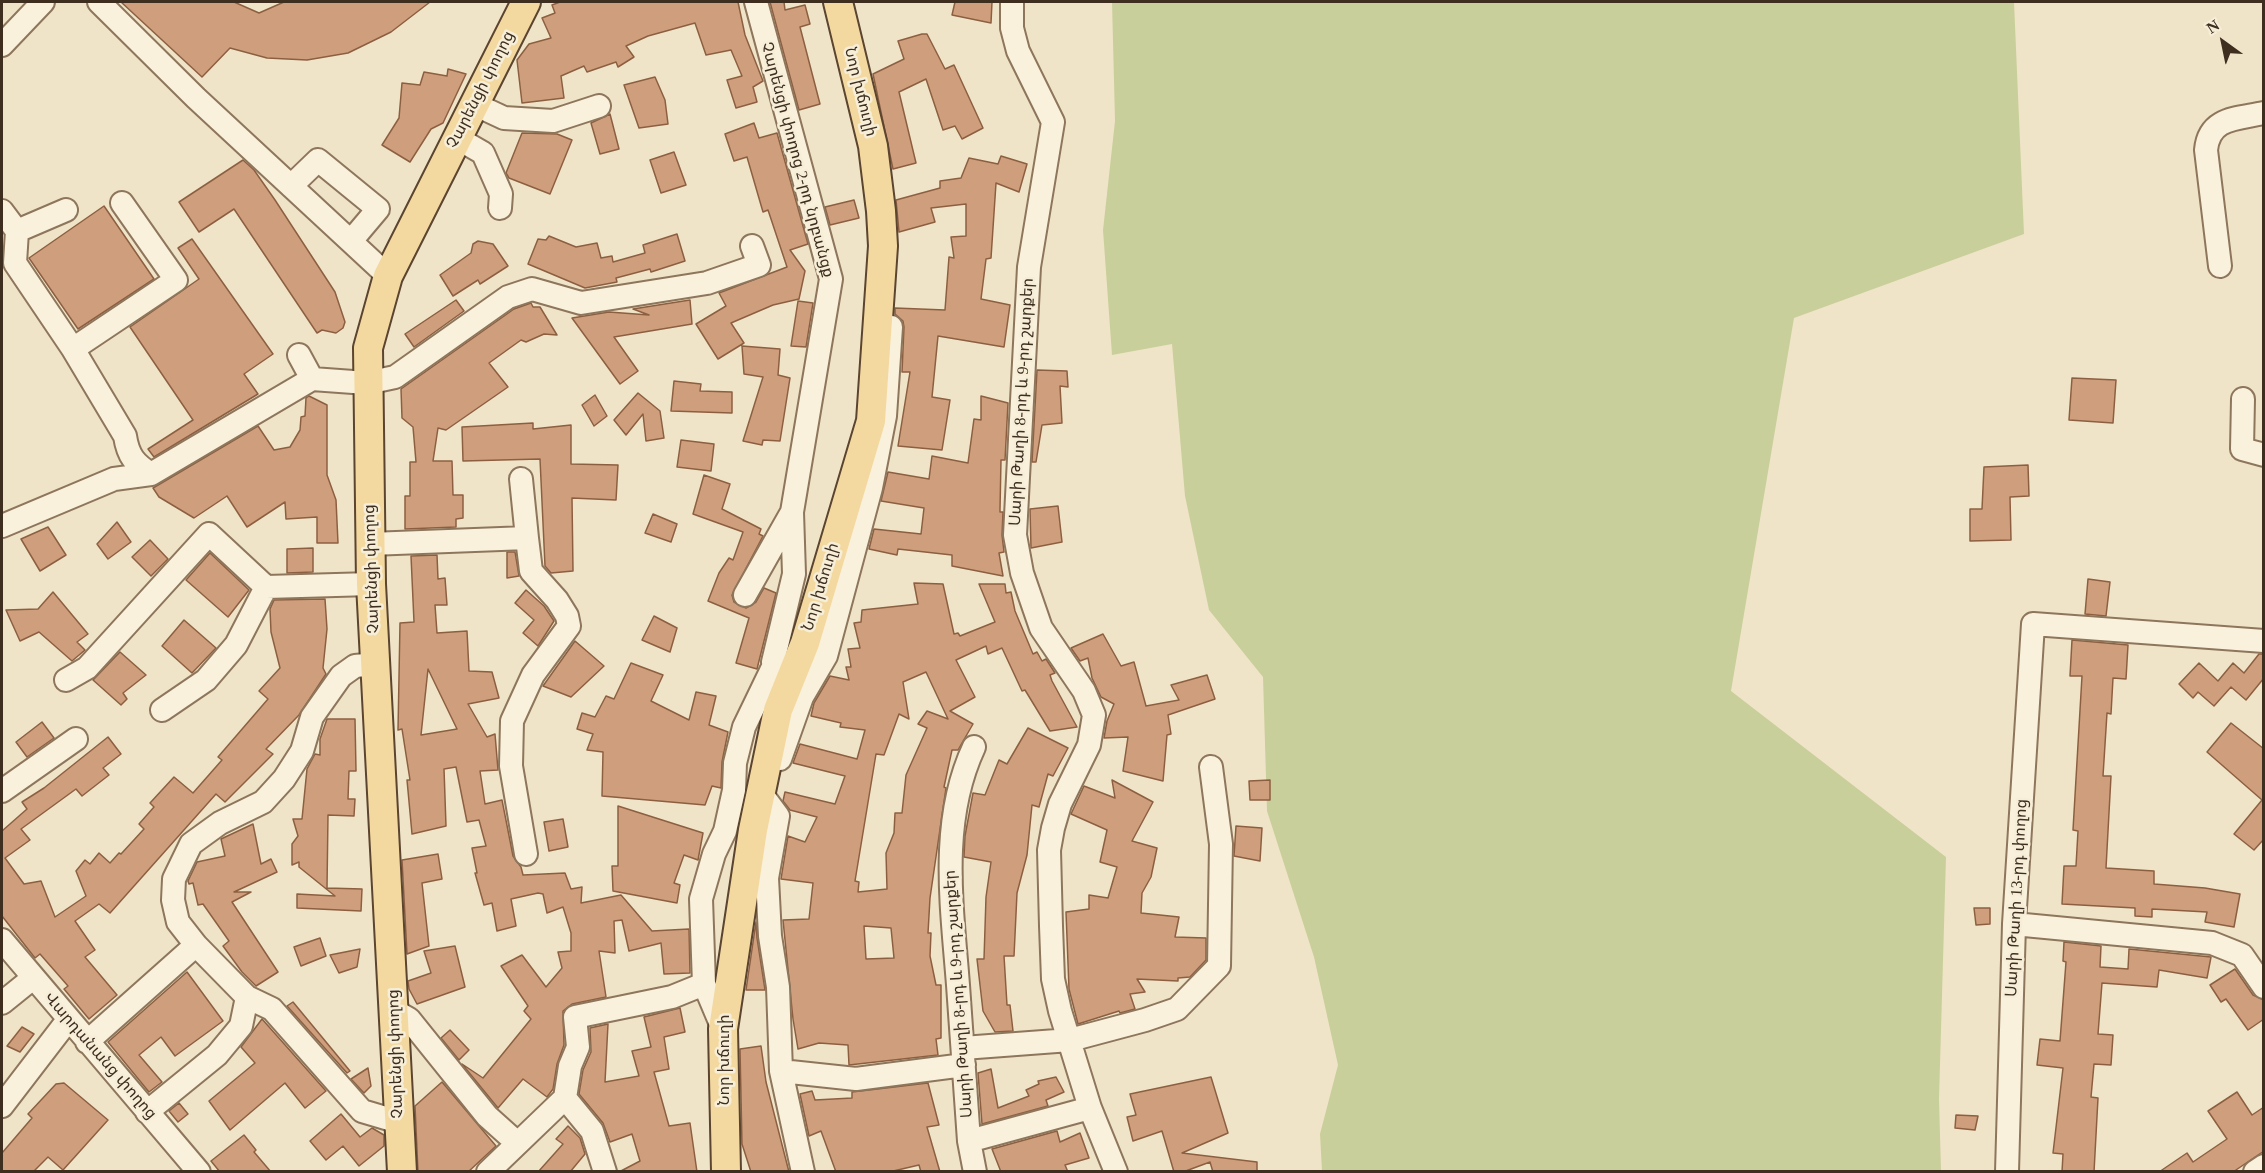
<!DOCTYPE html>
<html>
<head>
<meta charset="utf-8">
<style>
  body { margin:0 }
  #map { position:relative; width:2265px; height:1173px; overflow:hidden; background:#f0e4c8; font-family:"Times New Roman",serif }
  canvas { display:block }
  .frame { position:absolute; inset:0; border:3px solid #3d2e20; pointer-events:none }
  .north { position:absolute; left:2193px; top:12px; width:60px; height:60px; -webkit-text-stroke:4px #f7eed8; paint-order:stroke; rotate:327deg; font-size:16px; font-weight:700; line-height:24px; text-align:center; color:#3d2e20 }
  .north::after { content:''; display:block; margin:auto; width:21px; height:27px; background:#3d2e20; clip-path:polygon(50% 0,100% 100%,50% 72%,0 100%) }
</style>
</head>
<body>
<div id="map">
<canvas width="2265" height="1173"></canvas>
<div class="frame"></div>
<div class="north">N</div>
</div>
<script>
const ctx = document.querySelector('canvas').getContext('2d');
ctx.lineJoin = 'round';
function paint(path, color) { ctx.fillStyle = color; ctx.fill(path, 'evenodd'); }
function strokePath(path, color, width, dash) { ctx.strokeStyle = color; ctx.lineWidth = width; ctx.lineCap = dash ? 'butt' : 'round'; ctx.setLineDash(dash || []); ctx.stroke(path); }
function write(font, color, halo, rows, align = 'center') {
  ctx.font = font + ' "Times New Roman","Noto Sans Armenian",serif'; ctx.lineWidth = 5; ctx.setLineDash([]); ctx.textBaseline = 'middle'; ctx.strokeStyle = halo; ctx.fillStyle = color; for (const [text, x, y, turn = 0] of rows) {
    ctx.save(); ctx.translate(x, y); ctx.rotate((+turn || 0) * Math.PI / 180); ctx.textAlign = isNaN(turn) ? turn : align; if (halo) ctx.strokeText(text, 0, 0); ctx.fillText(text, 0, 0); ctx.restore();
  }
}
const green = new Path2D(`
  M1112 2H2014L2024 234 1794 318 1731 691 1946 857 1939 1099 1941 1171H1322L1320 1134 1338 1065 1314 957 1267 811 1263 677 1209 610 1185 496 1172 344 1112 355 1103 230 1115 121Z`);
const building = new Path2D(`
  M121 2H234L259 13 284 2H430L391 32 348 53 307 60 267 58 230 48 202 77Z
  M560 2H738L745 35 763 81 753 87 757 102 736 108 727 80 742 76 731 50 706 55 695 23 648 36 626 46 634 57 618 67 616 62 587 72 584 66 561 76 564 98 522 103 517 60 529 44 551 38 542 18 555 13 552 5Z
  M770 2H784L785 10 805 5 810 24 800 27 820 104 799 110Z
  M955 2H992L991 23 952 15Z
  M922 34H927L945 69 954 65 983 128 962 139 955 126 943 130 926 79 899 92 916 163 893 169 873 74 904 59 898 41Z
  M448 69 466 74 443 123 431 129 410 162 382 145 399 118 402 83 420 85 424 72 447 76Z
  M655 77 665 100 668 124 639 128 624 85Z
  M610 114 619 149 600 154 591 123Z
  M754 123 759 138 777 133 808 244 790 250 805 271 799 299 773 305 731 323 744 343 718 359 696 324 726 306 719 293 787 267 768 210 763 212 747 157 734 161 725 134Z
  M522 133 557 134 572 140 550 194 509 178 506 173Z
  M674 152 686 185 661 193 650 160Z
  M1001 156 1027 164 1019 192 996 183 991 258 986 259 981 299 1010 305 1004 347 938 336 932 397 950 400 942 450 898 446 910 372H902L904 327 903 321 895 314V308L945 310 949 257 954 258 951 237 966 236V204L931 208 935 222 899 232 896 200 940 188V181L961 178 969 158 998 164Z
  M243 160 254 170 275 200 335 292 345 322 343 328 336 333 322 330 317 333 234 209 199 232 179 202Z
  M854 200 859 218 830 225 825 207Z
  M104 206 154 279 78 329 29 258Z
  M677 234 685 261 651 272 650 269 616 278 617 282 585 288 528 264 538 239 546 240 549 236 576 247 597 243 601 258 612 256 613 262 645 253 643 245Z
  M192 239 273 354 244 374 258 394 154 457 148 449 193 420 130 327 199 279 178 248Z
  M478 241 493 244 508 266 480 284 478 280 453 296 440 275 471 253 473 244Z
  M456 300 464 311 414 347 405 334Z
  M690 300 692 324 614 337 638 371 620 384 572 318 609 312 649 315 633 309Z
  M798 301 813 303 806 347 791 346Z
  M531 303 533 307H540L557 335 544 334 526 342 521 340 489 363 508 387 446 430 438 428 433 461H452L453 495H463V518L456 519V527L405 529V496H410V462H416L413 427 402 418 401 389 514 309Z
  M742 346 780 349 778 375 790 378 780 441 763 440 762 445 743 441 763 377 744 374Z
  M1037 370 1067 371 1068 387 1060 386 1062 423 1042 425 1036 462H1032Z
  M2072 378 2116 380 2113 423 2069 420Z
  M674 381 701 384 700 391 732 392V413L671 411Z
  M638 393 660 411 664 438 646 441 643 414 626 435 614 420Z
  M595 395 607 416 594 426 582 405Z
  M309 396 327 405V475L336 500 338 543H317V517L286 519 285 502 247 527 227 496 194 518 159 497 153 488 258 426 274 450 290 447 300 430 301 417 305 416 306 398Z
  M981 396 1008 403 1005 460H1001L1000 509V512H1003L1002 535 1004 552 999 553 1003 576 952 566V555L898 549 897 555 869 549 874 529 921 534 924 508 881 501 888 472 929 479 932 456 968 463 974 419 981 420Z
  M533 423V429L571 425V464L618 465 616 500 572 498 573 571 551 573 545 566 540 459 463 461 462 427Z
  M681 440 714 444 711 471 677 467Z
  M2028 465 2029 496 2010 497 2011 540 1970 541V509H1982L1984 467Z
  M704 475 730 484 722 509 761 529 759 534 763 536 732 595 734 602 746 608 756 602 764 588 776 593 757 669 736 663 749 618 708 601 719 573 729 558 733 560 743 532 693 514Z
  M1058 506 1062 542 1031 548 1030 509Z
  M653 514 677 524 671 542 645 533Z
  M117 522 131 542 108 559 97 544Z
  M48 527 66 555 40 571 21 539Z
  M150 540 168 559 151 576 132 557Z
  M313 548V572L287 573V549Z
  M507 552H515L519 576 507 578Z
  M210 553 249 590 228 617 186 580Z
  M437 555 438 579 445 578 447 605H435L437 633 467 631 469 671 492 672 499 698 468 704 487 737 495 734 498 770 480 771 485 804 502 800 513 856 521 867 523 875 565 873 571 889 582 887 581 903 621 895 652 931 689 929 690 973 664 974 661 943 629 951 622 920 614 921 615 953 599 951 606 997 572 1004 563 1011 564 1045 557 1064 553 1089 547 1097 523 1079 498 1108 462 1064 483 1078 531 1019 524 1011 528 1006 501 966 522 955 546 987 562 968 558 952 571 951V933L563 907 547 913 543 894 538 893 511 899 516 926 497 931 492 903 484 905 475 873H477L472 848 486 846 479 820 467 822 456 767 444 769 446 826 412 834 407 780H410L402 729 398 730 400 623 414 622 411 556ZM428 669 457 729 421 735Z
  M2088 579 2110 582 2106 616 2085 614Z
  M914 583 943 584 954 634 958 633 960 636 995 622 979 584H1005L1006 593 1011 592 1015 611 1033 654 1037 652 1042 661 1046 659 1055 673 1050 675 1052 681 1077 727 1050 731 1025 690 1022 691 1002 648 988 654 986 646 956 660 975 697 950 711 973 724 958 750H952L944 787 946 788 930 898 928 933H931L930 956 936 985H941V1038L936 1039 938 1055 849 1065 848 1045 819 1043 798 1049 793 1019 783 920 809 919 813 883 781 879 788 836 805 842 817 817 790 810 783 801 785 792 835 804 845 776 793 763 800 744 857 759 865 730 840 727 841 723 811 716 814 703 830 676 849 680 846 667H851L848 649 860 648 854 623 861 622 862 610 918 604ZM926 672 948 719 927 711 918 724 927 728 906 775 902 813H895L894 833 886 853 887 889 858 892 859 882 855 881 876 754 884 755 899 714 909 719 903 682ZM864 926 891 928 894 958 866 959Z
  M526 590 544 606 554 621 538 646 523 633 534 620 515 603Z
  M53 592 88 634 77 642 85 650 72 661 39 632 20 641 6 610 38 609Z
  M325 599 327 629 323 668 326 674 299 715 266 749 273 754 225 802 216 794 110 913 99 904 75 921 95 950 85 957 117 995 89 1019 64 989 68 986 40 954 35 958 2 916V831L27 809 22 802 44 788 108 737 121 754 103 768 109 775 82 796 76 789 21 829 30 840 5 858 24 884 41 881 55 917 86 896 76 871 85 860 90 864 99 853 110 863 119 853 121 854 144 829 139 824 154 807 150 803 174 777 193 793 222 760 218 757 268 699 259 691 280 668 271 632 270 609 274 600Z
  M654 616 677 628 670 652 642 640Z
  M184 620 216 648 192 673 162 646Z
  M1103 634 1121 666 1134 662 1146 706 1179 700 1171 685 1207 675 1215 699 1168 715 1171 734 1167 735 1163 781 1123 771 1128 737 1104 738 1107 721 1114 704 1101 697 1092 678 1088 658 1080 661 1071 648Z
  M2072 640 2128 645 2126 679 2113 678 2111 714 2107 713 2103 776H2111L2106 868 2154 871V884L2205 888 2240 894 2234 927 2205 922 2207 912 2152 909V917L2135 916V908L2062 904 2064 866H2076L2078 831 2073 830 2082 676H2070Z
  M575 641 604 666 571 697 543 686Z
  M120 652 146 675 123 693 127 699 121 705 93 680Z
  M2259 654H2264V678L2246 700 2231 687 2214 706 2198 692 2193 698 2179 684 2199 663 2218 681 2233 663 2244 673Z
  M631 663 663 675 651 701 689 720 696 692 716 696 709 725 728 732 722 762 721 788 712 786 705 805 602 796 603 752 587 750 593 734 577 729 582 713 595 717 606 696 614 699Z
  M327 719H355L356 771H349L348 799H355L354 816 328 815 327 888 362 889 361 911 297 908V894L335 896 299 867V862L292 865V844L298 836 293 819H302L307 769 315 754 320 755V739Z
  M42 722 54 738 27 757 16 742Z
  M2231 723 2264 749V839L2254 850 2234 834 2262 800 2207 752Z
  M1028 728 1068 748 1053 776 1048 774 1039 807 1032 805 1027 855 1017 893 1014 956H1004L1007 1005H1010L1013 1031 995 1032 983 1011 977 959H984L986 897 991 862 964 857 965 836 973 793 985 795 999 760 1007 764Z
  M1112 780 1153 802 1132 841 1157 848 1151 877 1142 893 1141 913 1179 917 1175 937 1206 938V960L1190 977 1178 978V981L1137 979 1145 992 1130 994 1135 1009 1120 1013 1119 1011 1078 1024 1069 989 1066 912 1089 909V895L1108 898 1117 867 1100 862 1107 830 1071 814 1084 786 1115 798Z
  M1270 780V800H1250L1249 781Z
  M618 806 703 833 698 860 684 855 674 883 680 885 677 903 613 891 612 866H618Z
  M563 819 568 847 549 851 544 822Z
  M253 824 261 864 271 859 277 872 234 892H251L232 902 278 972 256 986 242 972 223 946 229 941 203 904 198 905 193 883 189 884 188 881 197 862 225 856 221 839Z
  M1236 826 1262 828 1260 861 1234 856Z
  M438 854 442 879 422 883 429 946 407 954 402 860Z
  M1974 908H1990V924L1976 925Z
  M756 922 757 938 765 990H746Z
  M320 938 326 956 301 966 294 947Z
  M2064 942 2101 946 2100 967 2128 969 2129 949 2211 957 2207 978 2159 970 2157 987 2102 983 2098 1034 2113 1035 2111 1065 2094 1064 2091 1097 2098 1098 2094 1172H2062L2063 1154 2053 1153 2063 1068 2037 1065 2040 1039 2060 1041 2066 962 2063 961Z
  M455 946 465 987 417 1004 409 989 408 981 431 973 424 951Z
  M360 949 357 967 339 973 330 955Z
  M2235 969 2253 995 2264 1000V1019L2248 1030 2226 999 2221 1002 2210 985Z
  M187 972 223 1021 175 1056 161 1037 139 1055 162 1082 149 1092 108 1042Z
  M293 1002 350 1071 347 1073 287 1006Z
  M680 1008 685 1032 664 1037 669 1069 654 1072 669 1126 690 1123 697 1172H619L640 1161 632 1134 610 1142 603 1123 579 1094 583 1070 591 1052 590 1028 608 1024 605 1082 639 1076 632 1051 651 1047 644 1017Z
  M262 1019 326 1091 305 1108 285 1083 230 1130 209 1101 255 1063 241 1047Z
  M22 1027 34 1034 20 1052 7 1046Z
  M450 1030 469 1050 459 1060 441 1038Z
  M761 1046 766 1082 789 1172H751L742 1144 740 1049Z
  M368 1068 371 1086 364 1093 351 1079Z
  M991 1069 998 1108 1029 1096 1026 1090 1039 1084 1038 1081 1056 1077 1064 1092 1046 1100 1048 1106 982 1124 978 1073Z
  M1211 1077 1228 1133 1182 1153 1257 1162V1172H1213L1210 1162 1183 1172H1174L1162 1131 1133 1141 1127 1117 1136 1115 1130 1094Z
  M442 1082 496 1146 468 1172H418L415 1106Z
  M64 1083 108 1120 63 1170 48 1157 33 1172H2V1153L32 1118 28 1114 56 1084Z
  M928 1083 939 1125 927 1127 940 1172H921L919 1165 889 1172H836L821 1131 809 1136 800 1094 812 1091 815 1100 852 1098V1092Z
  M2237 1092 2252 1115 2264 1107V1151L2233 1172H2159L2187 1153 2193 1162 2227 1139 2208 1111Z
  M179 1103 188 1114 178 1122 169 1111Z
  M341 1114 360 1137 372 1128 384 1135V1146L359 1166 343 1146 326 1160 310 1141Z
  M1956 1115 1978 1116 1975 1130 1955 1128Z
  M568 1126 580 1138 585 1154 570 1172H538L563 1144 556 1139Z
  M1057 1131 1060 1142 1080 1133 1089 1158 1065 1165 1068 1172H1001L992 1149Z
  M244 1135 256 1150 254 1152 271 1172H220L211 1161Z`);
const minor = new Path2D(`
  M99 2 196 98 388 276
  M756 2 831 279 792 512 794 574 773 662 778 710 802 697 826 656 871 488 885 416 891 327
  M1012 2V28L1018 51 1053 122 1029 267 1015 535 1022 573 1041 628 1084 691 1094 715 1089 745 1060 804 1053 828 1049 850 1051 926 1053 979 1060 1011 1090 1108 1116 1172
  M2 45 43 2
  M474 104 504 118 553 121 599 106
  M457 138 483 153 501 194 500 208
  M291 186 318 160 378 209 351 241
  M2 211 17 231 66 210
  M17 231 15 263 73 349 176 280 122 203
  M2220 266 2206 150C2209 117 2237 119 2264 113
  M73 349 125 436C128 456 135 464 151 474
  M299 355 312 379
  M2243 399 2242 449 2264 455
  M521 479 527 538
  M2 526 114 479 151 474 312 379 367 383 395 377 508 297 532 289 581 303 707 283 759 265 752 246
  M370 544 527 538 531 571 557 600 567 616 569 626 533 675 512 721 511 766 526 854
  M745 595 792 512
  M376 664 355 666 341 676 312 717 302 751 284 779 263 802 220 823 191 844 174 879 173 900 178 922 196 945 247 997 272 1009 362 1111 399 1122
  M66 680 87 668 209 534 266 587
  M162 710 206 680 236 645 266 587 371 584
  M974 747C939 822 952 906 958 985 962 1037 965 1089 969 1141L975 1172
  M780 759 802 697
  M2 791 76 739
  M761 793 778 816 767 878 770 936 778 987 781 1071 803 1172
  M2014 924 2212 943 2242 955 2264 987
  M2 940 199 1172
  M2 1003 33 978
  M395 1011 409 1019 487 1116 516 1142
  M723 1029 704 984 701 899 714 854 725 831 734 790 735 763 744 727 772 669
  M87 1042 196 945
  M963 1048 1070 1040 1145 1020 1177 1009 1219 966 1221 844 1211 767
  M781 1071 856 1079 964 1065
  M565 1098 592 1131 605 1172
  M2 1106 68 1020
  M147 1112 217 1055 241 1026 247 997
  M969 1141 1090 1108
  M488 1172 565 1098 570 1066 578 1047 575 1017 672 997 704 984
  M2007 1172 2014 924 2033 624 2264 641
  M2255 1172 2264 1166`);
const major = new Path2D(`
  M402 1172 371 584 368 348 388 276 526 2
  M726 1172 723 1029 753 830 778 710 805 643 871 421 883 246 881 211 873 146 838 2`);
const streetNames = [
  ["Չարենցի փողոց",481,90,-63],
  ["Նոր խճուղի",860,92,76],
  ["Չարենցի փողոց 2-րդ նրբանցք",797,160,75],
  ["Սարի Թաղի 8-րդ և 9-րդ շարքեր",1022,402,-87],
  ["Չարենցի փողոց",372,569,-92],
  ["Նոր խճուղի",821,587,-73],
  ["Սարի Թաղի 13-րդ փողոց",2017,898,-87],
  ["Սարի Թաղի 8-րդ և 9-րդ շարքեր",959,994,-94],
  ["Չարենցի փողոց",396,1054,-92],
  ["Վարդանանց փողոց",100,1056,49],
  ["Նոր խճուղի",725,1060,-90]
];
paint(green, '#c9cf9b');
paint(building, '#cf9f7d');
strokePath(building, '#8d5f41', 1.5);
strokePath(minor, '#8d765c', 26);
strokePath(major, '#5b4430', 32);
strokePath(minor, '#faf1dc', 22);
strokePath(major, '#f3d9a0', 28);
write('16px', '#3d2e20', '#f7eed8', streetNames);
</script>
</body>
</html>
